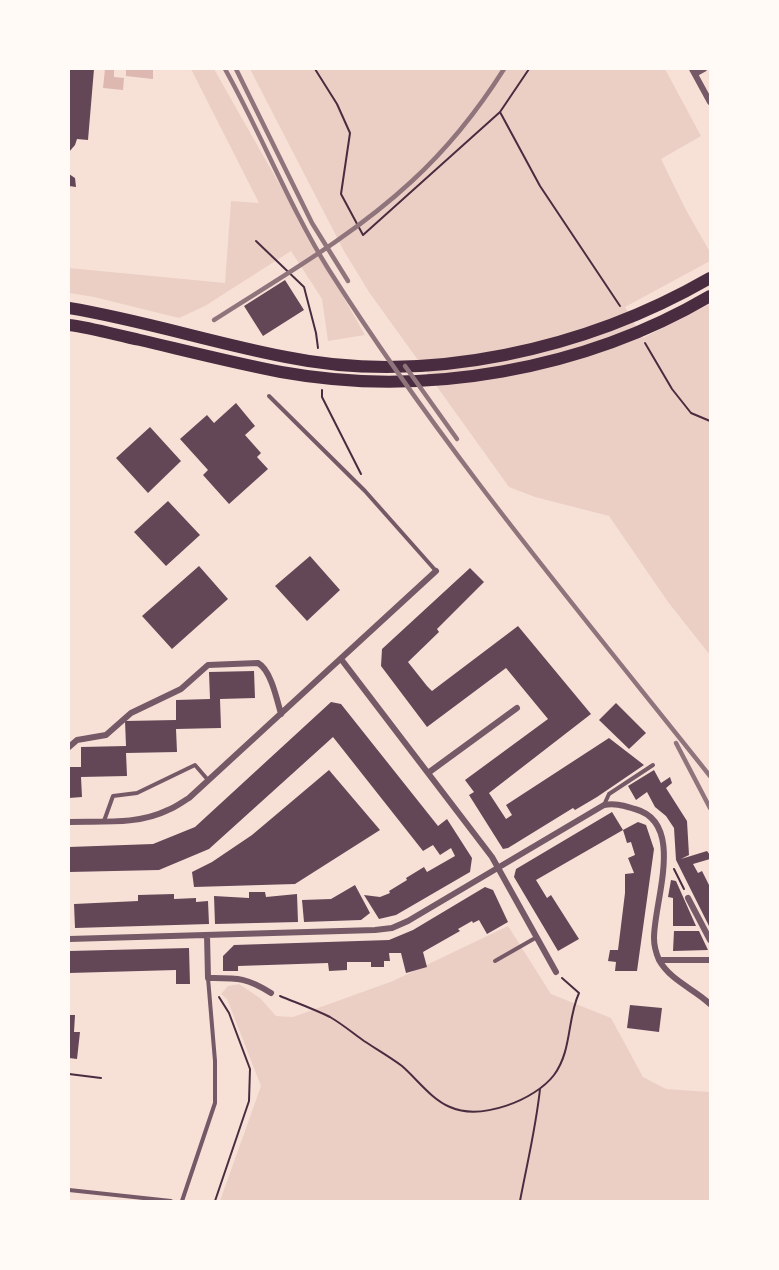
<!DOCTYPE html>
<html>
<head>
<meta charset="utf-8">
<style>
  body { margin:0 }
  #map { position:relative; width:779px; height:1270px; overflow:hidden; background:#f7e1d7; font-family:"Titillium Web",sans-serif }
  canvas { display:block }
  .frame { position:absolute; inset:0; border:70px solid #fffaf5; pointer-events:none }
</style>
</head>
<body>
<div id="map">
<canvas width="779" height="1270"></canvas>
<div class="frame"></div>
</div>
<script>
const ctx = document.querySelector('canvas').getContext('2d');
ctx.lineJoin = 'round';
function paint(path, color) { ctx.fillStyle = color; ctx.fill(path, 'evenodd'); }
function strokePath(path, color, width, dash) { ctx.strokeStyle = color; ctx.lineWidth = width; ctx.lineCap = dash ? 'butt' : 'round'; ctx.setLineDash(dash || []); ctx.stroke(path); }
const green = new Path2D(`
  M191 69H214L365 335 328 341 322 299 291 251 205 306 179 318 94 297 69 293V268L225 283 231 201 259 203Z
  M250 69H665L701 136 661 159 686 210 710 252V261L625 307 643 338 710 304V655L668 602 609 516 535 497 509 487 369 292 344 251Z
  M508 926 551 994 611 1018 643 1077 666 1089 710 1092 709 1201H220L261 1086 227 999 221 994 228 986 239 984 260 998 276 1016 293 1017 393 981Z`);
const water = new Path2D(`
  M105 69H114V77L124 78 123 90 103 88Z
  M126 69H153V79L126 76Z`);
const building = new Path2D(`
  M69 69H94L88 140 77 139 75 145 69 152Z
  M69 174 75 178 76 187 69 186Z
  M285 280 304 310 263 336 244 306Z
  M236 403 255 426 245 435 261 453 257 457 268 469 229 504 203 475 208 470 180 439 207 415 214 423Z
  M150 427 181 461 148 493 116 458Z
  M168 501 200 535 166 566 134 532Z
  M310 556 340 590 307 621 275 586Z
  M199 566 228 599 172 649 142 616Z
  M470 568 484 582 437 629 439 632 408 662 427 686 432 691 518 626 591 714 489 793 506 819 512 815 506 805 609 738 644 765 597 797 575 810 573 808 508 848 503 849 469 795 474 792 465 780 548 719 506 668 427 727 381 666 382 649Z
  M254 671 255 698 220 699 221 728 176 729 177 752 126 753 127 776 81 777 82 797 69 798V767H81V747L126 746 125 721 176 720V700L210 699 209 672Z
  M331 702 341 704 438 826 447 819 472 858 470 872 396 915 379 919 364 895 380 897 390 893 389 891 407 880 406 878 424 867 427 872 455 856 451 848 440 855 433 845 423 851 333 737 209 849 159 870 69 872V847L153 844 195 827Z
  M616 703 646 733 629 749 599 720Z
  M329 770 380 830 295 884 194 887 192 872 212 862 252 835Z
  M654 770 661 783 670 777 672 783 666 788 687 821 689 855 681 859 707 851 710 855V859L693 864 698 873 702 871 710 887V928L676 860 674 828 666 816 655 807 647 792 636 800 628 786Z
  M612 812 623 830 536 880 547 898 551 895 579 939 558 951 514 877 516 869Z
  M638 822 646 825 654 849 637 971H615L616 962 608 961 610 950H618L625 893V874L634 873 628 858 635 855 631 842 627 843 623 830Z
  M671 880 676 881 696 926H673V898L668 897Z
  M355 885 370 913 361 920 304 922 302 900 331 899Z
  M485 887 493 890 508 922 487 934 479 920 473 923 472 921 458 929 460 931 423 952 427 967 406 973 401 953H389L390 961H384V967H371V962H347V970L329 971 328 963 238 966V971H223V956L234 945 389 940 413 930Z
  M249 892H265L266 897 297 894 298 922 215 924 214 896 249 898Z
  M174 894V899L196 898V902L208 901 209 924 75 928 74 904 138 901V895Z
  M674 931H699L708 950 673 951Z
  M189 948 190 984H176V970L69 973V951Z
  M630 1005 662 1008 659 1032 627 1028Z
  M69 1015H75L74 1032H80L77 1059 69 1058Z`);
const path = new Path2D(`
  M315 69 337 104 350 133 341 194 363 235 500 112 529 69
  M500 112 540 186 620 306
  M256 241 304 287 316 333 318 348
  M645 343 672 389 691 413 710 421
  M322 390V397L361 474
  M674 869 684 889
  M280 996C297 1003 314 1009 330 1017 342 1024 353 1033 364 1041 376 1049 390 1057 402 1066 417 1079 431 1099 450 1107 481 1121 535 1100 554 1075 572 1051 567 1019 579 993L562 978
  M69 1074 101 1078
  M215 1201 249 1101 250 1069 229 1013 219 997
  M520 1201C527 1164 536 1127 540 1089`);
const service = new Path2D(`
  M269 396 365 491 436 571
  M604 805 609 794 653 765
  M104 821 113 796 137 793 195 765 208 780
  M495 961 537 937
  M69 1190 171 1201
  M182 1201 215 1103V1061L208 978`);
const minor = new Path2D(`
  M692 69 710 102
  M695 74 704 69
  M341 659 492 857 556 972
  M69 747 77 740 106 735 131 713 181 689 208 665 258 663C271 670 277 700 281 714
  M428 773 517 708
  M69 822C101 821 138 825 168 810 176 807 182 802 189 798L436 571
  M688 898 710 940
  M207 935 208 978C237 978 246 977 271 993
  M69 939 375 930 392 928 408 921 604 805C616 803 624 806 635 809 686 823 654 901 654 938 654 946 656 953 659 960H710
  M659 960C671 981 693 988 710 1004`);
const primary = new Path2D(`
  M69 308C142 320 213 343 286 357 427 386 587 349 710 278
  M69 325C93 328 116 335 140 340 187 351 234 363 281 372 425 398 584 370 710 296`);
const rail = new Path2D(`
  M225 69C262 135 289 206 329 270 442 448 579 611 710 776
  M236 69 312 223 348 281
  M214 320C281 277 353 236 412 181 448 148 478 110 504 69
  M405 366 457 439
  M676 743 710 808`);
paint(green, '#ebcfc5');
paint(water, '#dcb8b0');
paint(building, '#644757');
strokePath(path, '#4a2c40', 2);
strokePath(service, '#755966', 4);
strokePath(minor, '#755966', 6);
strokePath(primary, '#4a2c40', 12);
strokePath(rail, '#8f747c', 4.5);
</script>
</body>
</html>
